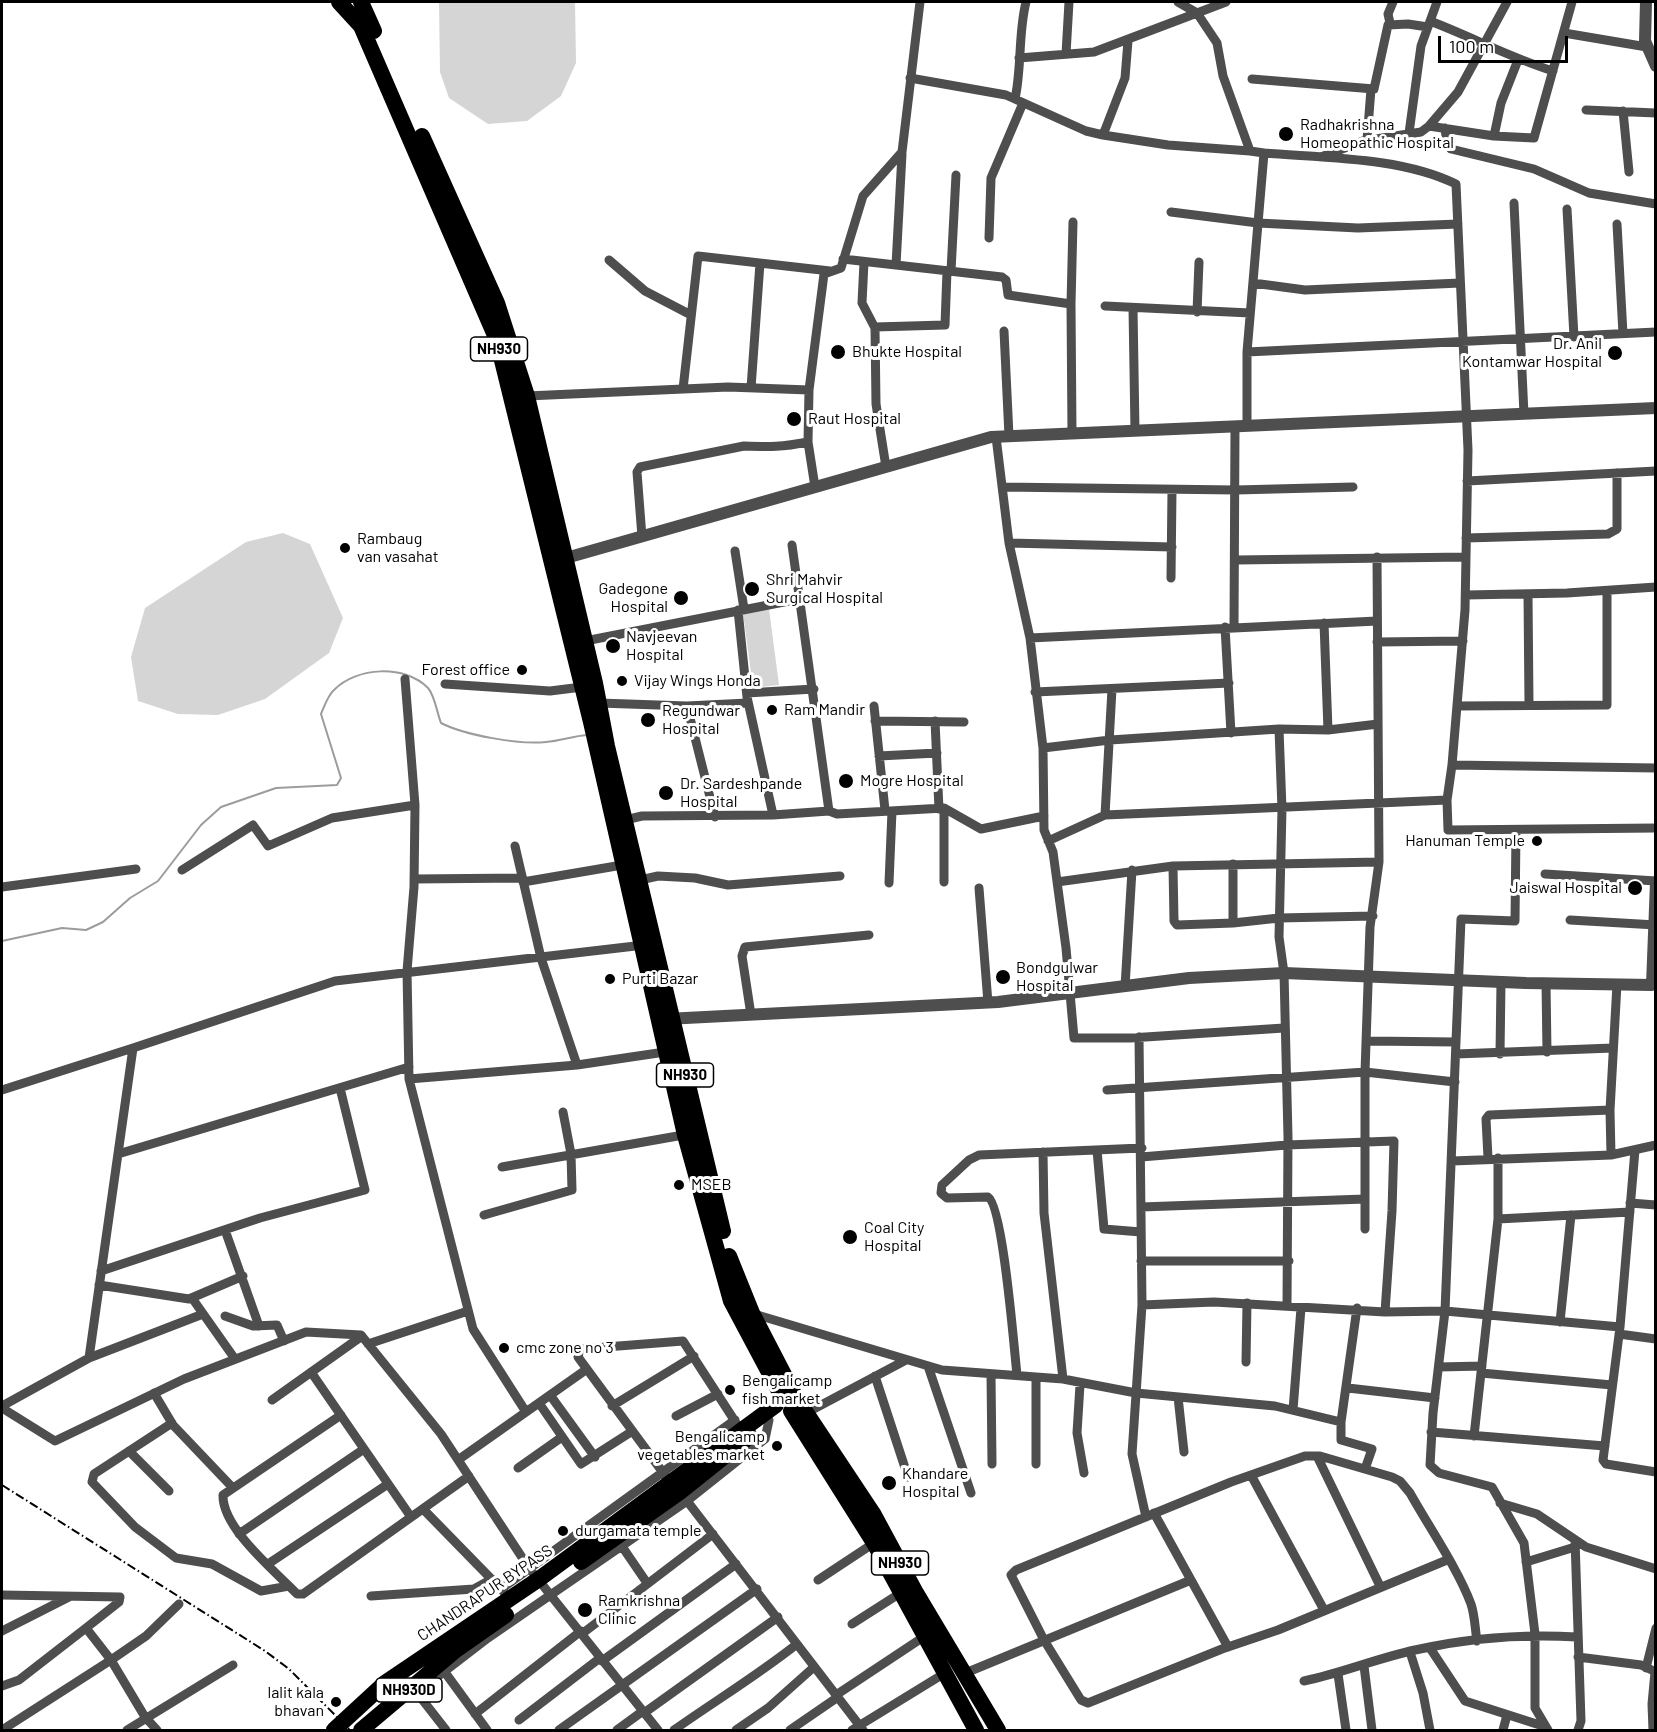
<!DOCTYPE html>
<html>
<head>
<meta charset="utf-8">
<style>
  body { margin:0 }
  #map { position:relative; width:1657px; height:1732px; overflow:hidden; background:#fff; font-family:Barlow,sans-serif }
  canvas { display:block }
  .frame { position:absolute; inset:0; border:3px solid #000; pointer-events:none }
  .scale { position:absolute; left:1438px; top:36px; width:130px; height:27px; box-sizing:border-box; border:3px solid #000; border-top:0; padding-left:8px; font-size:18px; line-height:21px; white-space:nowrap; color:#000; -webkit-text-stroke:4px #fff; paint-order:stroke }
</style>
</head>
<body>
<div id="map">
<canvas width="1657" height="1732"></canvas>
<div class="frame"></div>
<div class="scale">100 m</div>
</div>
<script>
const ctx = document.querySelector('canvas').getContext('2d');
ctx.lineJoin = 'round';
function paint(path, color) { ctx.fillStyle = color; ctx.fill(path, 'evenodd'); }
function strokePath(path, color, width, dash) { ctx.strokeStyle = color; ctx.lineWidth = width; ctx.lineCap = dash ? 'butt' : 'round'; ctx.setLineDash(dash || []); ctx.stroke(path); }
function write(font, color, halo, rows, align = 'center') {
  ctx.font = font + ' Barlow,sans-serif'; ctx.lineWidth = 6; ctx.setLineDash([]); ctx.textBaseline = 'middle'; ctx.strokeStyle = halo; ctx.fillStyle = color; for (const [text, x, y, turn = 0] of rows) {
    ctx.save(); ctx.translate(x, y); ctx.rotate((+turn || 0) * Math.PI / 180); ctx.textAlign = isNaN(turn) ? turn : align; if (halo) ctx.strokeText(text, 0, 0); ctx.fillText(text, 0, 0); ctx.restore();
  }
}
const green = new Path2D(`
  M439 2H575L576 63 561 96 527 121 488 124 449 98 440 72Z
  M283 533 310 544 343 618 329 653 265 699 218 715 178 714 138 701 131 657 145 608 246 542Z
  M769 609 779 685 753 688 743 613Z`);
const stream = new Path2D(`
  M2 941 62 928 86 930 103 922 130 898 158 881 201 825 221 807 276 788 337 785 341 778 321 714C324 707 328 695 334 690 356 667 405 664 428 688 435 696 437 713 441 723 464 735 520 745 546 742 560 741 573 736 587 735`);
const minor = new Path2D(`
  M1178 2 1197 13
  M1226 2 1197 13 1217 43 1223 76 1250 151 1264 153 1247 352V424
  M1430 21C1472 37 1511 58 1553 71
  M1390 23 1388 14 1393 2
  M1564 33 1647 47
  M1066 54 1069 2
  M1019 58 1094 52 1197 13
  M910 78 1006 95 1086 131 1103 135 1168 145 1250 151
  M1252 79 1374 89 1388 25 1408 24 1428 27
  M1015 99C1022 67 1018 34 1026 2
  M1586 110 1656 113
  M1623 111 1629 172
  M1429 126 1494 136 1534 138 1572 2
  M1445 128 1447 145 1451 149 1534 169 1589 193 1656 204
  M1409 133 1421 46 1437 2
  M1103 135 1125 78 1128 41
  M1494 136 1501 103 1518 60
  M1367 140 1371 89
  M1264 153C1326 158 1401 157 1456 184L1468 450 1465 610 1452 765
  M1321 157 1363 141 1421 132 1429 126 1458 92 1507 2
  M1514 203 1524 414
  M1567 209 1574 337
  M1171 212 1258 223 1358 228 1458 224
  M1617 224 1623 334
  M989 238 991 178 1023 103
  M843 259 1002 277 1006 280 1008 295 1071 304
  M609 260 645 291 691 315
  M864 262 862 303 875 328 876 404 886 467
  M896 265 902 154
  M951 271 956 175
  M1253 283 1305 290 1460 283
  M1105 306 1250 313
  M1133 308 1135 431
  M1197 312 1199 262
  M875 327 945 325 947 271
  M1004 331 1009 436
  M1247 352 1656 332
  M751 388 760 263
  M683 389 698 256 830 271
  M527 396 728 387 809 390
  M1072 434 1071 304 1073 222
  M996 437 1009 543 1030 638 1043 748 1044 830 1053 852 1066 948 1074 1038H1130L1284 1028
  M1467 481 1656 471
  M815 487 808 442 809 390 824 274 841 268 863 196 902 152 920 2
  M1002 487 1236 490 1353 487
  M642 537 637 472 640 467 744 446C770 447 782 447 808 442
  M1466 538 1608 534 1617 529V473
  M1009 543 1172 547
  M792 545 829 811
  M735 551 744 609
  M1236 560 1466 557
  M1171 578 1172 490
  M1528 594 1529 705
  M1466 595 1567 593 1656 587
  M738 610 747 697 773 815
  M1324 623 1328 730
  M1225 627 1231 733
  M1234 627 1235 426
  M1030 638 1377 621
  M585 641 799 599
  M1377 642 1463 641
  M405 679 415 805
  M445 684 550 691 582 687
  M1035 692 1229 683
  M747 693 814 689
  M599 703 687 706 748 703
  M687 706 715 817
  M874 706 885 810
  M1458 706 1607 705V591
  M875 721 964 722
  M935 721 939 809
  M1279 729 1282 809 1279 937 1284 973 1288 1137 1287 1306
  M1043 748 1110 740 1279 729 1328 730 1378 724
  M879 756 937 753
  M1447 800 1448 830 1656 828
  M1105 815 1112 689
  M625 820 642 816 773 815 829 811 837 814 944 808 981 829 1044 816
  M1516 830 1515 921 1461 919 1445 1311 1433 1413 1430 1465 1439 1473 1492 1487 1524 1543 1535 1634V1708L1548 1730
  M1048 841 1105 815 1447 800 1452 765 1656 768
  M515 846 541 958 577 1065
  M1233 864V923
  M1173 866 1174 921 1177 925 1233 923 1279 918 1373 916
  M182 870 253 825 268 846 332 818 415 805 414 887 407 971 409 1079 473 1329 526 1412 458 1460
  M1545 874 1656 881
  M414 879 522 878
  M640 880 658 876 695 878 728 885 840 876
  M523 882 628 864
  M944 882V808
  M1057 882 1173 866 1379 862
  M889 883 892 811
  M2 887 136 869
  M979 888 988 1003
  M1570 920 1656 925
  M1546 983 1547 1052
  M1125 987 1132 870
  M751 1015 742 956 745 947 869 935
  M1139 1037 1142 1305 1214 1302 1385 1312 1445 1311 1620 1327
  M1368 1041 1456 1042
  M1456 1054 1613 1048
  M1500 1054 1501 982
  M409 1079 577 1065 665 1052
  M2 1090 133 1048
  M1107 1090 1365 1072 1455 1082
  M1097 1150 1104 1229 1141 1232
  M1635 1150 1620 1327 1603 1460 1606 1464 1656 1472
  M1043 1152 1044 1213 1063 1379
  M118 1154 409 1067
  M1611 1155 1610 1110 1617 984
  M1141 1157 1287 1145 1394 1141 1392 1211 1385 1312
  M1488 1158 1486 1119 1489 1115 1610 1110
  M1452 1161 1611 1155 1656 1145
  M502 1167 689 1134
  M1630 1203 1656 1205
  M1141 1207 1365 1199
  M484 1215 572 1190 571 1154 563 1112
  M1498 1219 1630 1212
  M1365 1229V1072L1370 927 1379 862 1377 557
  M225 1230 259 1326
  M1141 1261H1289
  M101 1271 260 1218 365 1190 340 1088
  M99 1285 189 1299 243 1276
  M192 1298 235 1359
  M1142 1305 1132 1454 1146 1517
  M754 1314 942 1370 1063 1379 1136 1393 1275 1406 1341 1422 1357 1308
  M225 1316 253 1326 277 1325 284 1341
  M1560 1322 1571 1215
  M1619 1334 1656 1339
  M368 1344 468 1311
  M89 1358 203 1314
  M1246 1362 1247 1303
  M928 1366 971 1493
  M1439 1367 1482 1366
  M311 1372 411 1517
  M1481 1373 1612 1385
  M991 1374 992 1464
  M1017 1375C1014 1348 1003 1206 988 1197L947 1198 941 1193 942 1185 969 1160 979 1155 1142 1148
  M875 1376 908 1477
  M1080 1385 1077 1433 1084 1473
  M1348 1388 1435 1398
  M154 1393 173 1425 232 1487
  M550 1395 595 1457
  M1178 1397 1184 1452
  M272 1400 362 1336
  M539 1403 581 1464 631 1432
  M2 1406 89 1358 133 1048 335 981 644 945
  M612 1406 694 1356
  M2 1408 55 1441 184 1379 306 1332 361 1335 441 1434 529 1568 658 1730
  M1293 1410 1301 1308
  M526 1412 587 1369
  M808 1412 906 1360
  M341 1415 223 1495C222 1528 275 1571 297 1594H303L469 1476
  M676 1416 718 1394
  M1341 1422V1440L1372 1449 1365 1469
  M172 1423 94 1474 92 1482 135 1527 176 1558 212 1564 261 1591 289 1586
  M1431 1432 1605 1446
  M1474 1436 1498 1219V1158
  M129 1451 169 1491
  M1317 1456 1380 1586
  M1036 1464V1378
  M518 1468 562 1437
  M1251 1475 1324 1610
  M670 1482 578 1357 580 1349 683 1341 740 1429
  M684 1497 863 1730
  M1500 1503 1537 1514 1586 1547 1656 1569
  M423 1509 505 1593
  M1154 1513 1228 1647
  M239 1534 364 1449
  M1575 1540 1581 1721 1578 1730
  M619 1542 647 1583
  M1447 1560 1278 1630 1222 1649 1088 1703 1081 1700 1044 1640 1011 1575 1016 1570 1231 1482 1305 1456H1320L1392 1477 1400 1481 1410 1493C1429 1527 1458 1569 1471 1604 1475 1616 1475 1629 1477 1641
  M1526 1562 1575 1547
  M268 1564 388 1484
  M818 1580 874 1543
  M501 1589 735 1420
  M2 1595 120 1597 119 1602 86 1628
  M371 1596 474 1589 492 1579
  M852 1624 902 1592
  M2 1631 69 1597
  M583 1633 713 1534
  M1430 1648 1465 1701 1546 1727
  M1410 1652 1423 1693 1430 1730
  M1578 1657 1641 1665 1656 1672
  M602 1661 736 1564
  M1364 1666 1372 1730
  M1646 1668 1656 1628
  M444 1671 487 1730
  M963 1674 1191 1580
  M1338 1674 1346 1730
  M1304 1681C1342 1673 1378 1658 1415 1650 1468 1638 1523 1634 1577 1637
  M2 1686 19 1680 86 1628 111 1660 146 1636 179 1604
  M836 1695 925 1636
  M644 1713 778 1617
  M475 1714 581 1631
  M519 1720 600 1658
  M2 1730 111 1660 145 1717 157 1730
  M127 1730 233 1665
  M446 1730 421 1698 423 1688 488 1638 687 1501 765 1439 769 1420
  M559 1730 757 1589
  M617 1730 643 1711
  M674 1730C715 1701 758 1675 797 1644
  M736 1730 768 1708 814 1667
  M790 1730 838 1697
  M852 1730 945 1673
  M1503 1730 1507 1715
  M1653 1730 1652 1704 1655 1672`);
const tertiary = new Path2D(`
  M1646 2 1645 41 1656 66
  M566 558 991 437 1656 408
  M666 1019 998 1002 1189 978 1284 973 1526 983 1652 985 1656 882`);
const trunk = new Path2D(`
  M339 2 361 26 497 340 591 722 685 1135 731 1301 780 1393
  M361 2 374 31
  M422 136 497 303 527 396 595 683 607 746 723 1231
  M729 1256 752 1313 793 1392
  M797 1399 874 1515 915 1591 998 1730
  M791 1411 874 1543 976 1730
  M581 1562 680 1492 750 1436
  M334 1730 385 1683 539 1579 776 1405
  M361 1730 456 1650 506 1615`);
const rail = new Path2D(`
  M2 1485 265 1651 289 1669 350 1730`);
const markers = [
  [1286,134,8,"#000"],
  [838,352,8,"#000"],
  [1615,353,8,"#000"],
  [794,419,8,"#000"],
  [345,548,6,"#000"],
  [752,589,8,"#000"],
  [681,598,8,"#000"],
  [613,646,8,"#000"],
  [522,670,6,"#000"],
  [622,681,6,"#000"],
  [772,710,6,"#000"],
  [648,720,8,"#000"],
  [846,781,8,"#000"],
  [666,793,8,"#000"],
  [1537,841,6,"#000"],
  [1635,888,8,"#000"],
  [1003,977,8,"#000"],
  [610,979,6,"#000"],
  [679,1185,6,"#000"],
  [850,1237,8,"#000"],
  [504,1348,6,"#000"],
  [730,1390,6,"#000"],
  [777,1446,6,"#000"],
  [889,1483,8,"#000"],
  [563,1531,6,"#000"],
  [585,1610,8,"#000"],
  [336,1702,6,"#000"]
];
const shields = [
  [499,349,57],
  [685,1075,57],
  [900,1563,57],
  [409,1690,66]
];
const shieldNames = [
  ["NH930",499,349],
  ["NH930",685,1075],
  ["NH930",900,1563],
  ["NH930D",409,1690]
];
const poiNames = [
  ["Radhakrishna",1300,125],
  ["Homeopathic Hospital",1300,143],
  ["Dr. Anil",1602,344,"right"],
  ["Kontamwar Hospital",1602,362,"right"],
  ["Bhukte Hospital",852,352],
  ["Raut Hospital",808,419],
  ["Rambaug",357,539],
  ["van vasahat",357,557],
  ["Shri Mahvir",766,580],
  ["Surgical Hospital",766,598],
  ["Gadegone",668,589,"right"],
  ["Hospital",668,607,"right"],
  ["Navjeevan",626,637],
  ["Hospital",626,655],
  ["Forest office",510,670,"right"],
  ["Vijay Wings Honda",634,681],
  ["Ram Mandir",784,710],
  ["Regundwar",662,711],
  ["Hospital",662,729],
  ["Mogre Hospital",860,781],
  ["Dr. Sardeshpande",680,784],
  ["Hospital",680,802],
  ["Hanuman Temple",1525,841,"right"],
  ["Jaiswal Hospital",1622,888,"right"],
  ["Bondgulwar",1016,968],
  ["Hospital",1016,986],
  ["Purti Bazar",622,979],
  ["MSEB",691,1185],
  ["Coal City",864,1228],
  ["Hospital",864,1246],
  ["cmc zone no 3",516,1348],
  ["Bengalicamp",742,1381],
  ["fish market",742,1399],
  ["Bengalicamp",765,1437,"right"],
  ["vegetables market",765,1455,"right"],
  ["Khandare",902,1474],
  ["Hospital",902,1492],
  ["durgamata temple",575,1531],
  ["Ramkrishna",598,1601],
  ["Clinic",598,1619],
  ["lalit kala",324,1693,"right"],
  ["bhavan",324,1711,"right"]
];
const streetNames = [
  ["CHANDRAPUR BYPASS",485,1593,-34]
];
paint(green, '#d5d5d5');
strokePath(stream, '#9c9c9c', 2);
strokePath(minor, '#4e4e4e', 9);
strokePath(tertiary, '#4e4e4e', 12);
strokePath(trunk, '#000', 16);
strokePath(rail, '#000', 2, [9, 3, 1.5, 3]);
for (const [x, y, r, color] of markers) { const dot = new Path2D(); dot.arc(x, y, r, 0, 2 * Math.PI); ctx.fillStyle = color; ctx.fill(dot); strokePath(dot, '#fff', 2); }
for (const [x, y, w] of shields) { const box = new Path2D(); box.roundRect(x - w / 2, y - 12, w, 24, 4.5); ctx.fillStyle = '#fff'; ctx.fill(box); strokePath(box, '#000', 1.5); }
write('bold 15px', '#000', null, shieldNames);
write('16px', '#000', '#fff', poiNames, 'left');
write('16px', '#000', '#fff', streetNames);
</script>
</body>
</html>
